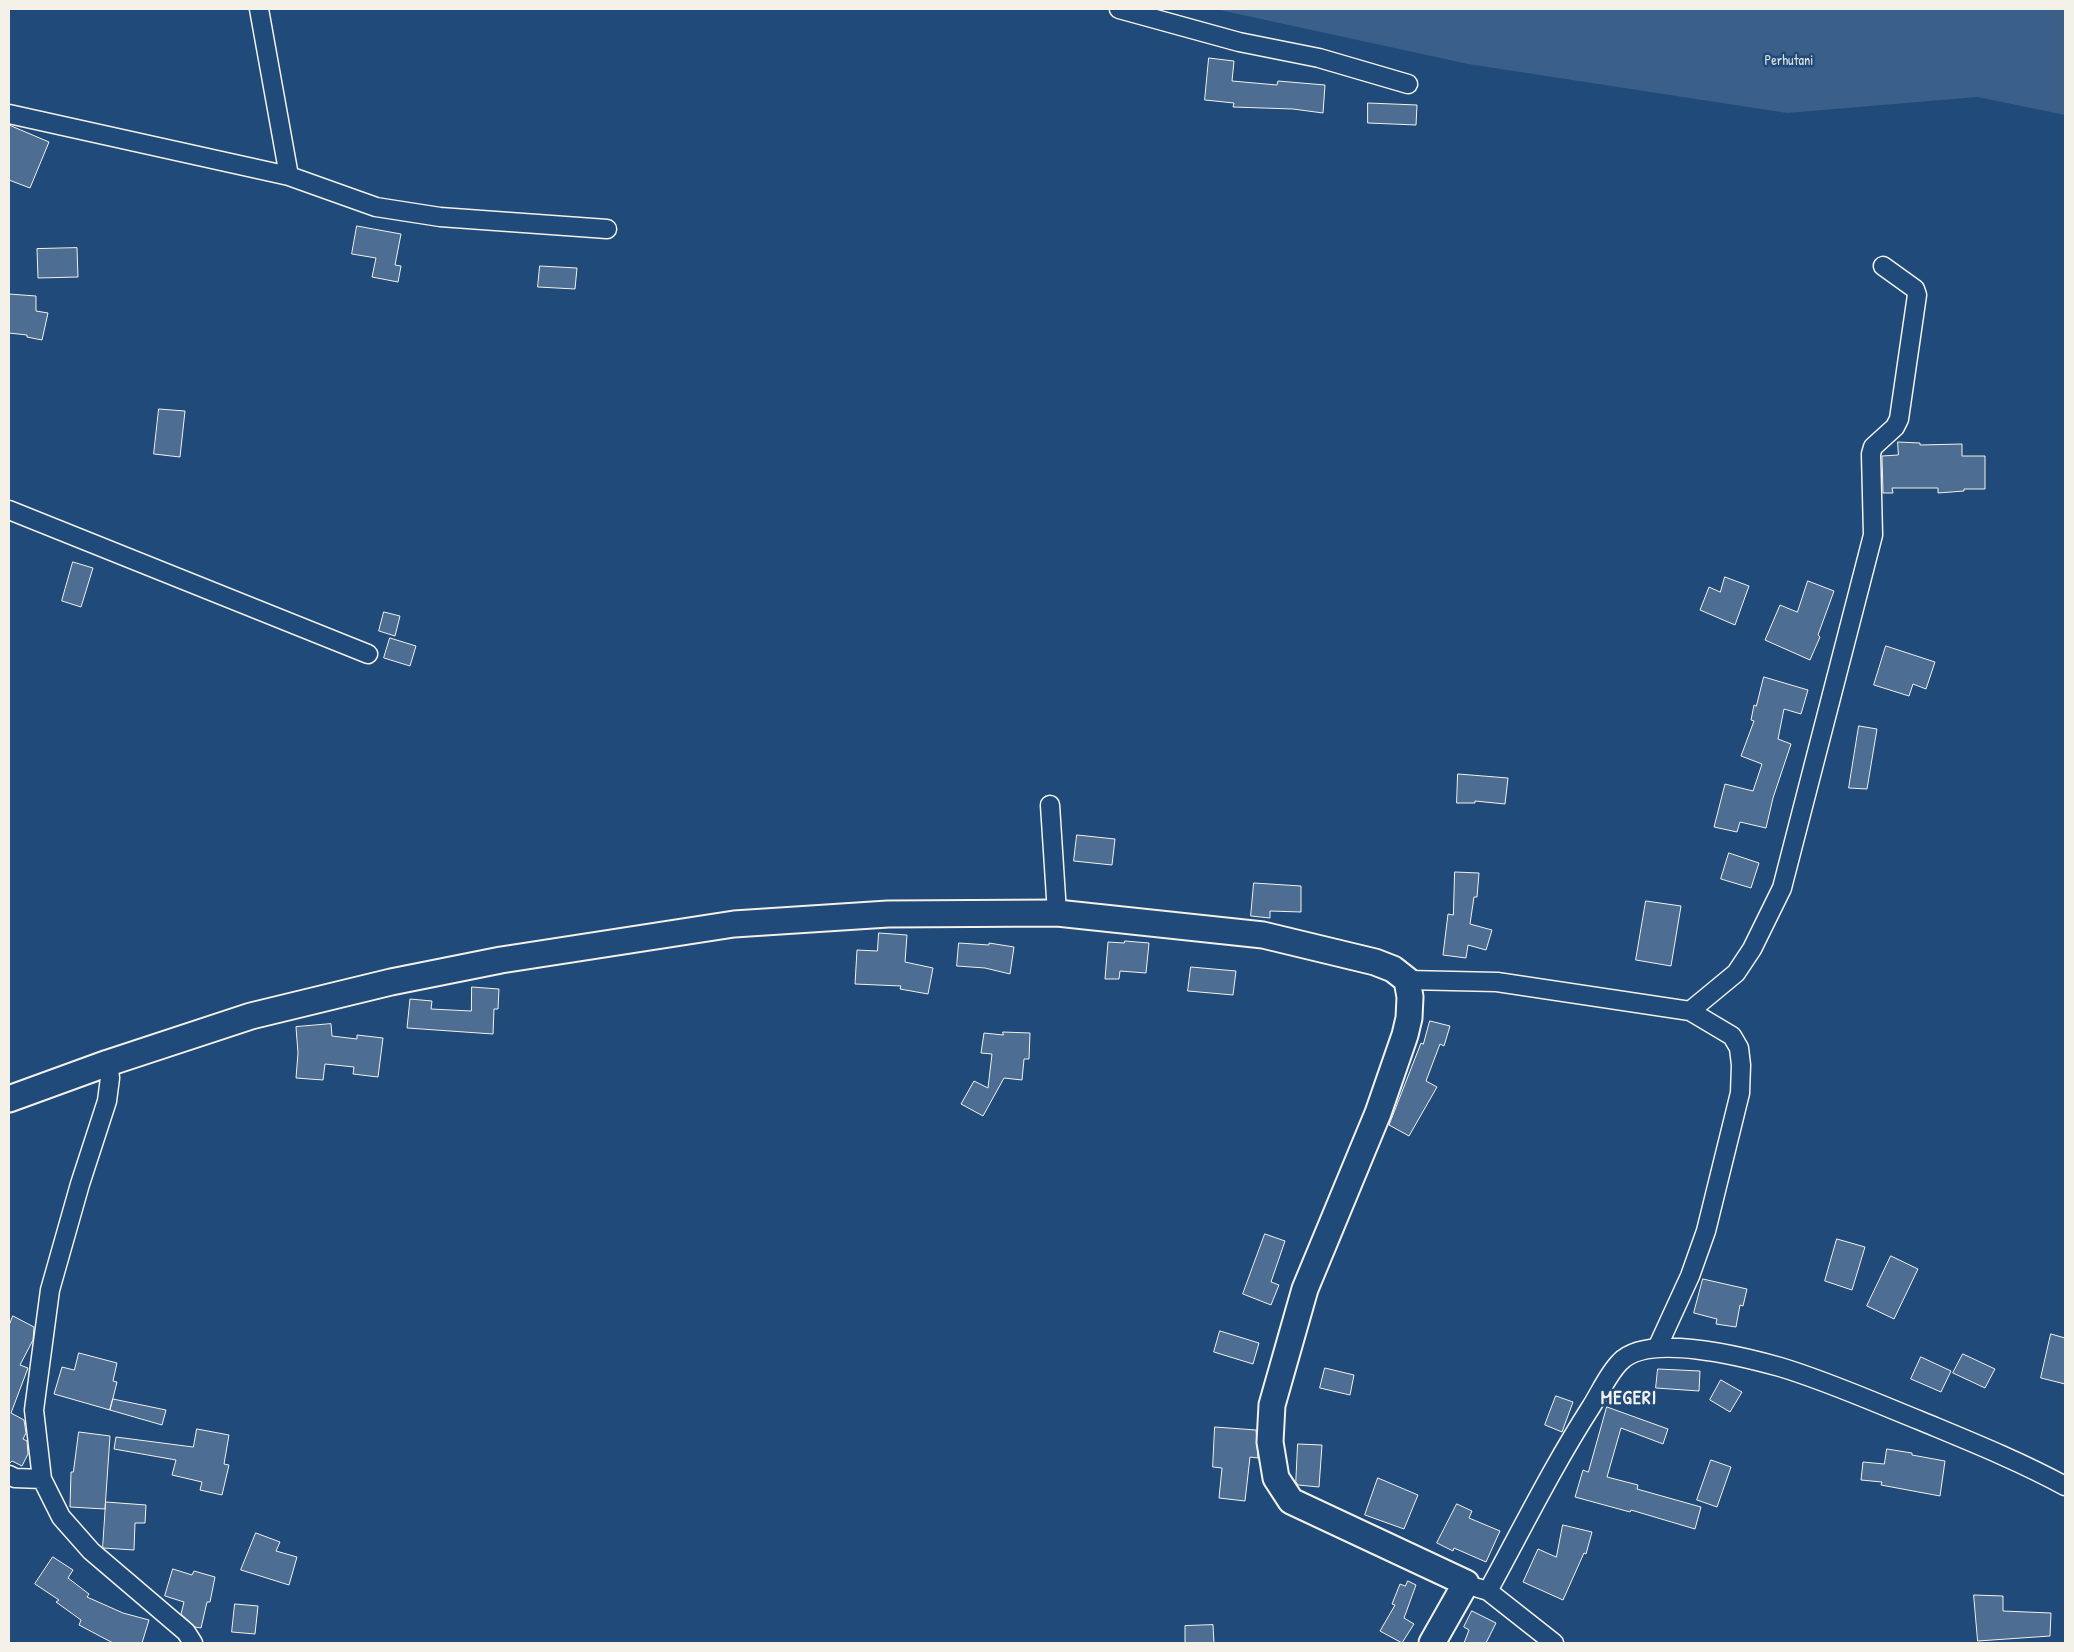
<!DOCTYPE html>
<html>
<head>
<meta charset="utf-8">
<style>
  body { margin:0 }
  #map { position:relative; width:2074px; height:1652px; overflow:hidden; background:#1f4a7a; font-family:"Patrick Hand",sans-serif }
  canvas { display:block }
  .frame { position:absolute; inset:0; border:10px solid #f4f1e8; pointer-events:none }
</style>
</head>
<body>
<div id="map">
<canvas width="2074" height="1652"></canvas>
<div class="frame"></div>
</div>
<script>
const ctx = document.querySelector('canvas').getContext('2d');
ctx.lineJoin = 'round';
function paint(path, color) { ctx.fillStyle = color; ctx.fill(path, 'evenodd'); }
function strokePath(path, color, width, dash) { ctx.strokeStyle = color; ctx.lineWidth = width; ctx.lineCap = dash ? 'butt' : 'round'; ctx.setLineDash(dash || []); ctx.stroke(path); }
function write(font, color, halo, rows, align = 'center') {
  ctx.font = font + ' "Patrick Hand",sans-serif'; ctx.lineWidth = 5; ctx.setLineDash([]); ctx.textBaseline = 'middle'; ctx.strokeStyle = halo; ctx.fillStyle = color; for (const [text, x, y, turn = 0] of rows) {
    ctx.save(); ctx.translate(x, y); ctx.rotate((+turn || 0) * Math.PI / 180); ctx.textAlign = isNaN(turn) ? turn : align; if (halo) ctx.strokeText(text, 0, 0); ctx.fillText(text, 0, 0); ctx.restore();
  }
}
const green = new Path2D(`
  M1215 9H2065V115L1977 97 1787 113 1468 64Z`);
const building = new Path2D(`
  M1209 58 1234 61 1232 81 1277 85 1278 81 1325 85 1323 113 1293 109 1233 107 1234 103 1205 100Z
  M1368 103 1417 105 1416 125 1368 123Z
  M9 125 49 142 30 188 9 180Z
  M357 226 401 234 395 265 401 266 398 282 372 277 376 258 352 254Z
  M77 248 78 277 38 278 37 249Z
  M540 266 577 268 575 289 538 287Z
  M9 294 36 296V311L48 313 42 340 27 337V335L9 333Z
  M159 409 185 411 180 457 154 454Z
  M1898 442 1920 443V445L1962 444V456H1985V489H1964V491L1938 493V488H1892L1893 493H1883L1882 456 1898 455Z
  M73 562 93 568 81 607 62 601Z
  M1725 577 1749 586 1735 625 1700 610 1709 587 1720 592Z
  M1808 581 1834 591 1818 635 1820 637 1810 660 1765 640 1780 605 1797 612Z
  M384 612 400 616 395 636 379 631Z
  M390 638 416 646 410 666 384 658Z
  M1886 646 1935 662 1926 689 1913 684 1909 696 1874 685Z
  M1764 677 1808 690 1801 714 1784 709 1778 739 1791 744 1773 798 1766 828 1740 822 1737 832 1714 827 1725 784 1753 791 1762 764 1741 756 1754 721 1751 720 1754 705 1756 706Z
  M1859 726 1877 729 1867 789 1849 788Z
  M1458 774 1508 778 1505 804 1475 801V803H1457Z
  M1077 835 1115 839 1112 865 1074 861Z
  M1729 853 1759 863 1751 888 1721 879Z
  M1455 872 1479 873 1477 897H1474L1470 924 1492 930 1486 950 1468 945 1466 958 1443 955 1448 914 1453 915Z
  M1254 883 1301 886V912L1270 911V918L1251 916Z
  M1646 901 1681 906 1671 966 1636 960Z
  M879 933 907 935 905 962 933 968 928 994 900 989 901 986 855 984 857 950 877 951Z
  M1125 941 1149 943 1146 973 1120 971 1119 979H1105L1108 942 1124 943Z
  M959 943 989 945V943L1014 947 1010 974 985 968 957 966Z
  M1191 967 1236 971 1233 995 1188 991Z
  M472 987 499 989 498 1009H494L493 1034 407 1028 410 999 432 1001 431 1009 471 1011Z
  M1430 1021 1450 1026 1444 1046 1440 1044 1426 1081 1437 1087 1409 1136 1389 1125 1421 1043 1423 1044Z
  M331 1024 332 1036 357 1039V1035L383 1038 378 1077 353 1074 354 1067 325 1064 323 1080 296 1078 298 1053 296 1027Z
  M1003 1032 1030 1033 1029 1059H1024L1022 1080 1004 1078 983 1116 961 1104 974 1081 988 1088 992 1054 981 1053 984 1033 1003 1035Z
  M1265 1234 1285 1241 1271 1282 1279 1285 1271 1305 1243 1294Z
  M1837 1239 1865 1247 1852 1290 1825 1281Z
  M1891 1256 1918 1269 1894 1319 1867 1306Z
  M1703 1279 1747 1289 1743 1306 1740 1305 1736 1327 1716 1324 1717 1319 1694 1313Z
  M13 1316 34 1327 33 1340 20 1365 28 1368 11 1413 24 1420 26 1433 23 1439 27 1441 28 1454 22 1466 12 1461 9 1464V1326Z
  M1220 1331 1259 1343 1253 1364 1214 1352Z
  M2051 1334 2065 1338V1384L2041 1378Z
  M79 1353 117 1363 113 1381 117 1382 110 1410 54 1394 62 1367 74 1370Z
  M1963 1354 1995 1369 1985 1388 1953 1373Z
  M1921 1357 1951 1371 1941 1392 1911 1379Z
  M1325 1368 1354 1375 1350 1395 1320 1388Z
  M1658 1369 1700 1371 1699 1391 1656 1388Z
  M1721 1380 1742 1392 1730 1412 1710 1400Z
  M1556 1396 1573 1402 1562 1432 1545 1425Z
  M113 1399 166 1410 162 1425 110 1410Z
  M1607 1407 1668 1429 1663 1444 1621 1428 1607 1477 1638 1485 1637 1489 1701 1507 1695 1529 1631 1510 1630 1512 1575 1497 1583 1470 1588 1472Z
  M1215 1427 1256 1430 1258 1458 1250 1457 1245 1501 1219 1498 1222 1468 1213 1467Z
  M197 1429 229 1435 224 1464 229 1465 222 1495 200 1490 202 1482 172 1475 176 1460 114 1449 116 1437 193 1447Z
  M79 1432 110 1436 105 1509 70 1507 71 1472H73Z
  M1298 1444 1322 1445 1319 1487 1298 1485 1296 1482Z
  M1887 1449 1912 1453V1455L1945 1461 1940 1496 1881 1485 1882 1482 1861 1480 1863 1462 1884 1464Z
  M1711 1460 1731 1467 1717 1507 1697 1500Z
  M1378 1478 1418 1495 1404 1529 1365 1515Z
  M106 1502 146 1505 145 1523H135L134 1550 103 1548Z
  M1457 1504 1472 1511 1469 1518 1500 1531 1486 1562 1454 1548 1453 1551 1437 1543Z
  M1563 1525 1592 1532 1586 1554 1584 1553 1563 1600 1523 1582 1538 1549 1556 1557Z
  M256 1533 280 1542 276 1551 297 1557 289 1585 241 1570Z
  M53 1557 73 1570 68 1578 89 1594 87 1597 123 1613 149 1620 142 1643H113L79 1625 81 1620 56 1602 59 1600 35 1584Z
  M173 1569 192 1575 194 1571 215 1577 210 1602H207L201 1628 195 1627 181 1614 184 1602 165 1596Z
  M1408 1581 1416 1585 1404 1618 1414 1624 1402 1643 1380 1631 1395 1605 1392 1604 1400 1584 1405 1586Z
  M1974 1595 2003 1596V1611L2051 1613 2050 1636 1978 1641Z
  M235 1604 258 1606 255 1634 232 1632Z
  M1472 1611 1496 1623 1486 1643H1464L1469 1630 1464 1627Z
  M1213 1625 1214 1643H1185V1626Z`);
const street = new Path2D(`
  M259 9 289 176 376 207 440 217 607 229
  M1119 9 1239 42 1319 58 1408 84
  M9 114 289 176
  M9 510 368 654
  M1050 805 1057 913
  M1407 980 1497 982 1690 1011 1736 973 1752 949 1782 888 1873 535 1871 454 1873 447 1895 427 1899 419 1917 295 1915 289 1883 266
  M108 1063 110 1078 107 1101 80 1184 50 1290 34 1410 42 1479 61 1517 91 1551 186 1632 193 1643
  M1657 1348 1690 1276 1706 1231 1740 1093 1741 1065 1739 1048 1732 1036 1690 1011
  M9 1475 15 1478 42 1479
  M1478 1588 1488 1591 1554 1643
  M1488 1591C1522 1529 1553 1466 1591 1407 1600 1393 1608 1374 1620 1362 1648 1332 1744 1357 1780 1367 1827 1381 1876 1403 1921 1421 1969 1441 2019 1461 2065 1486`);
const secondary = new Path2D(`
  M9 1099 108 1063 251 1016 391 982 501 960 734 924 888 914 1057 913 1263 935 1375 962 1393 969 1407 980 1410 997 1409 1018 1405 1035 1378 1113 1305 1289 1272 1405 1270 1442 1276 1478 1291 1501 1466 1583 1432 1643`);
const parkNames = [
  ["Perhutani",1789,61]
];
const districtNames = [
  ["MEGERI",1629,1399]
];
paint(green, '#3a5f88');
paint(building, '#4d6e92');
strokePath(building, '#f4f1e8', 1);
strokePath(street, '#f4f1e8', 21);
strokePath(secondary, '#f4f1e8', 29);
strokePath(street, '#1f4a7a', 18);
strokePath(secondary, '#1f4a7a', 25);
write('14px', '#e1e2de', '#1f4a7a', parkNames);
ctx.letterSpacing = '1px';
write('bold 19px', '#f4f1e8', '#1f4a7a', districtNames);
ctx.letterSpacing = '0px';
</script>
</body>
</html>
